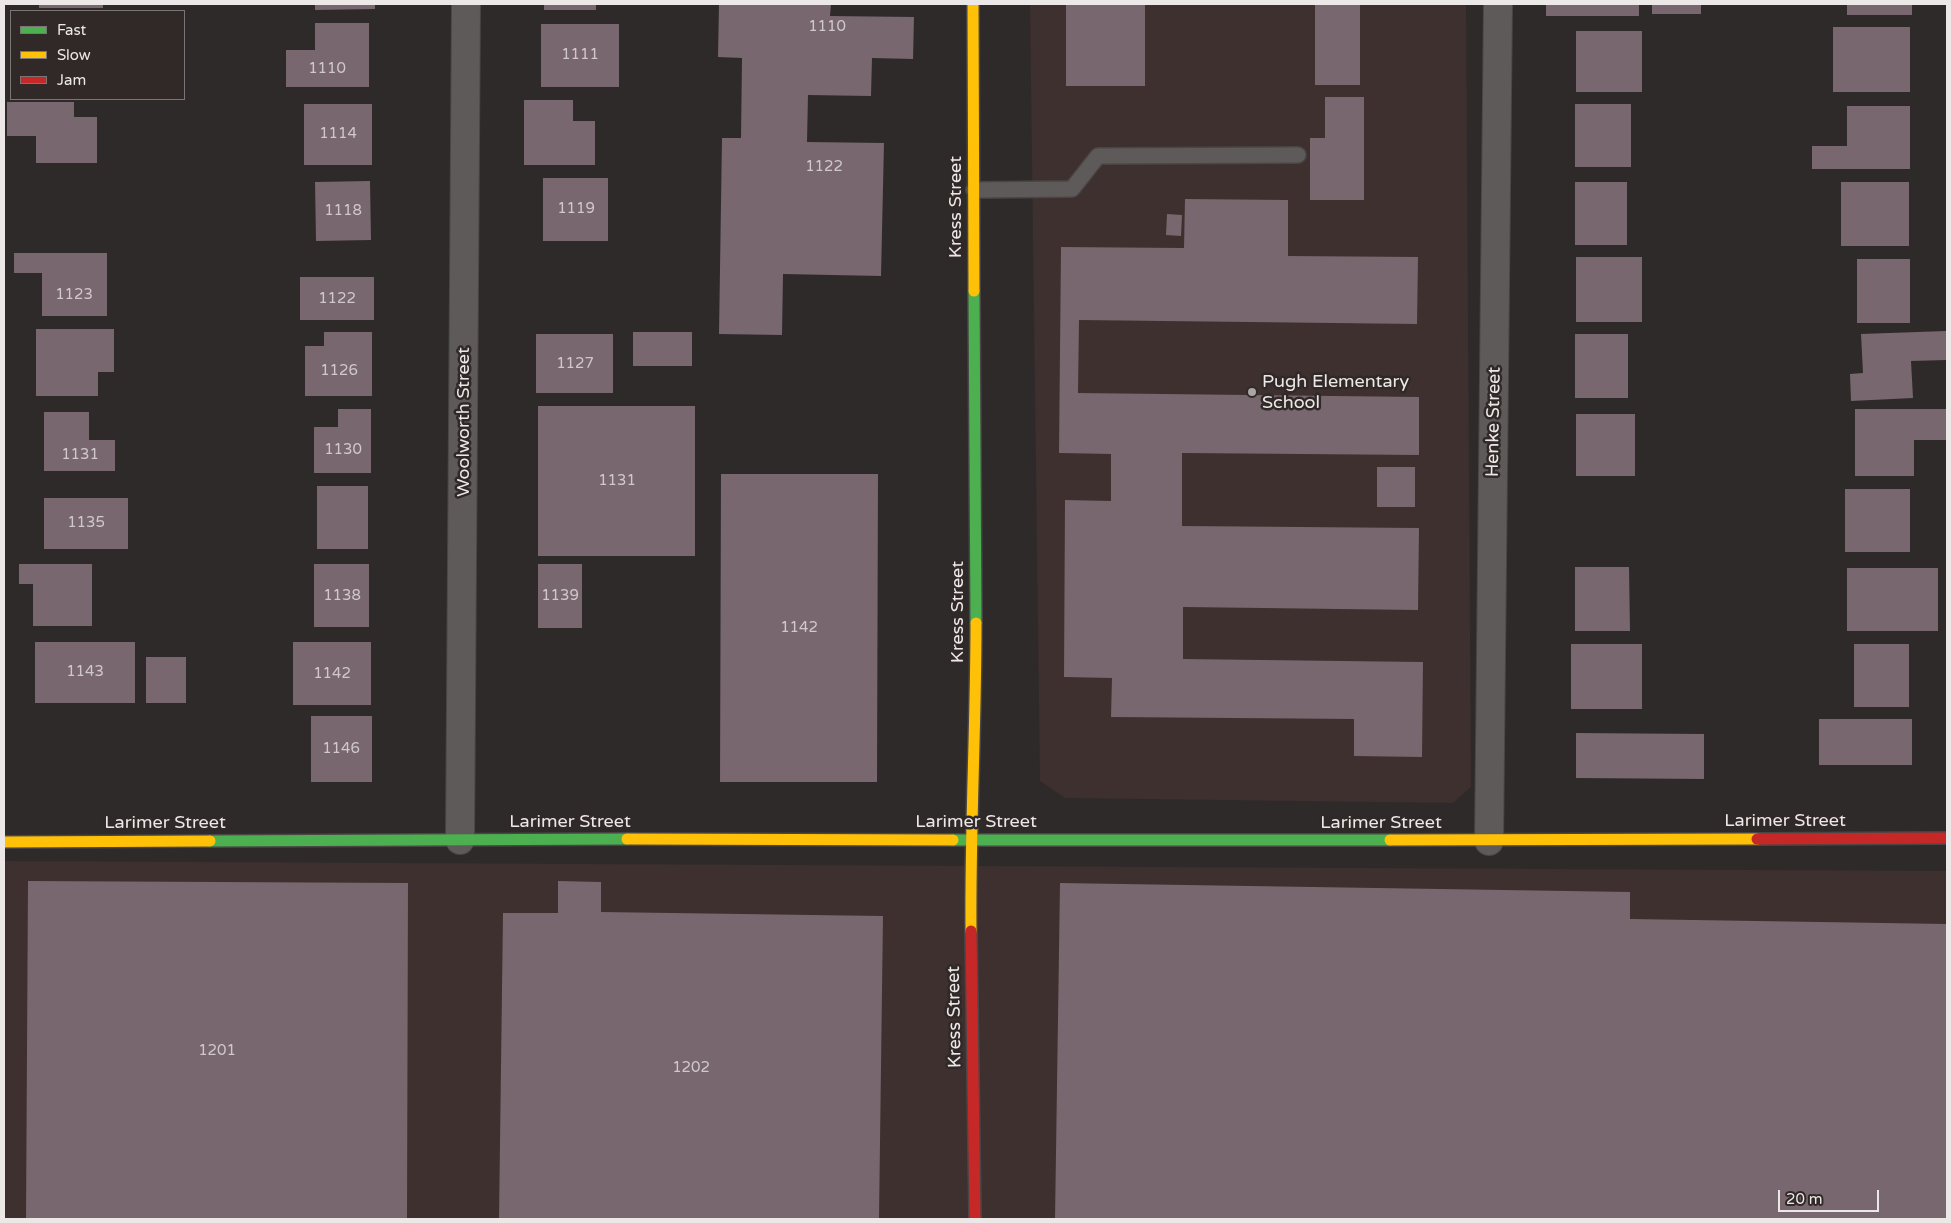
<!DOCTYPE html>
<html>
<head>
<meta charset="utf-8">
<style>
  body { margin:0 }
  #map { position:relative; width:1951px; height:1223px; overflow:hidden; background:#2e2a2a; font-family:"Varela Round",sans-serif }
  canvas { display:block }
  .frame { position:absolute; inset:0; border:5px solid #ede8e8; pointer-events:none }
  .legend { position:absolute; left:10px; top:10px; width:175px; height:90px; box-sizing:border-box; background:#302928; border:1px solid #7c7575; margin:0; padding:6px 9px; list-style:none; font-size:15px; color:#ede8e8 }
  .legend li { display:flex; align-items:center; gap:10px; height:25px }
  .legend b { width:25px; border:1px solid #7c7575 }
  .scale { position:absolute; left:1778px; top:1190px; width:101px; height:22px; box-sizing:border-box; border:2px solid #ede8e8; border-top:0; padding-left:6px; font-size:15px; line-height:18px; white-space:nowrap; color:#ede8e8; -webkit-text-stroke:4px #302928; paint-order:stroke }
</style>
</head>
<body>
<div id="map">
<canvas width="1951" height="1223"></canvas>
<div class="frame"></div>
<ul class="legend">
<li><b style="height:6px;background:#4caf50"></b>Fast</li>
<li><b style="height:6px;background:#ffc107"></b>Slow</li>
<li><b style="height:6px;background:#c62828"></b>Jam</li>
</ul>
<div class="scale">20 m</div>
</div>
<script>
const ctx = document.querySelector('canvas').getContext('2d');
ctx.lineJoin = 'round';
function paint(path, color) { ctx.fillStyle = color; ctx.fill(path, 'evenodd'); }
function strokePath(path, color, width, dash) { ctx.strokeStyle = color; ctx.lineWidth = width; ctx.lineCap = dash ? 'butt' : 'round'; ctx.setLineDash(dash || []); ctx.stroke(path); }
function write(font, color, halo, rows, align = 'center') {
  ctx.font = font + ' "Varela Round",sans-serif'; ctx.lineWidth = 5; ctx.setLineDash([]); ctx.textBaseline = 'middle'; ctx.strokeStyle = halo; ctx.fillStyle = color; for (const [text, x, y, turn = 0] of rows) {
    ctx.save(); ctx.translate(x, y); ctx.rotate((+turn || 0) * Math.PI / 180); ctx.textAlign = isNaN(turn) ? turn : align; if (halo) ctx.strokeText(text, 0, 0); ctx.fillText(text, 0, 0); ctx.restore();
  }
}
const built = new Path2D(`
  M1030 4H1466L1471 787 1453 803 1065 798 1040 781Z
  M4 861 1947 871V1219H4Z`);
const building = new Path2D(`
  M39 4H103V8H39Z
  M315 4H375V9L315 10Z
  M544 4H596V10H544Z
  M719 4H831L830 16 914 17 913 59 872 58 871 96 808 95 807 142 884 143 881 276 783 274 782 335 719 334 722 138H741L742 58 718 57Z
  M1066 4H1145V86H1066Z
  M1315 4H1360V85H1315Z
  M1546 4H1639V16H1546Z
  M1652 4H1701V14H1652Z
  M1847 4H1912V15H1847Z
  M315 23H369V87H286V50H315Z
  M541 24H619V87H541Z
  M1833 27H1910V92H1833Z
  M1576 31H1642V92H1576Z
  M1325 97H1364V200H1310V138H1325Z
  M524 100H573V121H595V165H524Z
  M7 102H74V117H97V163H36V136H7Z
  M304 104H372V165H304Z
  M1575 104H1631V167H1575Z
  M1847 106H1910V169H1812V146H1847Z
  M543 178H608V241H543Z
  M370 181 371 240 316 241 315 182Z
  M1575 182H1627V245H1575Z
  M1841 182H1909V246H1841Z
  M1185 199 1288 200V256L1418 257 1417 324 1079 320 1078 393 1419 397V455L1182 453V526L1419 528 1418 610 1183 607V659L1423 662 1422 757 1354 756V719L1111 717 1112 678 1064 677 1065 500 1111 501V454L1059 453 1061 247 1184 248Z
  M1167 214 1182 215 1181 236 1166 235Z
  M14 253H107V316H42V273H14Z
  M1576 257H1642V322H1576Z
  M1857 259H1910V323H1857Z
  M300 277H374V320H300Z
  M36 329H114V372H98V396H36Z
  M1946 331 1947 360 1911 361 1913 398 1851 401 1850 374 1863 373 1861 334Z
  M324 332H372V396H305V346H324Z
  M633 332H692V366H633Z
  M536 334H613V393H536Z
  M1575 334H1628V398H1575Z
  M538 406H695V556H538Z
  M338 409H371V473H314V427H338Z
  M1855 409H1946V440H1914V476H1855Z
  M44 412H89V440H115V471H44Z
  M1576 414H1635V476H1576Z
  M1377 467H1415V507H1377Z
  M721 474H878L877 782H720Z
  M317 486H368V549H317Z
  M1845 489H1910V552H1845Z
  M44 498H128V549H44Z
  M19 564H92V626H33V584H19Z
  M314 564H369V627H314Z
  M538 564H582V628H538Z
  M1575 567H1629L1630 631H1575Z
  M1847 568H1938V631H1847Z
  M35 642H135V703H35Z
  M293 642H371V705H293Z
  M1571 644H1642V709H1571Z
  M1854 644H1909V707H1854Z
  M146 657H186V703H146Z
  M311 716H372V782H311Z
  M1819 719H1912V765H1819Z
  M1576 733 1704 734V779L1576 778Z
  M28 881 408 883 407 1219H26Z
  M558 881 601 882V912L883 916 879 1219H499L503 913H558Z
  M1060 883 1630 892V919L1947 924V1219H1055Z`);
const lane = new Path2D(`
  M974 190 1072 189 1098 156 1298 155`);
const street = new Path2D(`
  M460 840 466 4
  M1489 841 1498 4`);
const fast = new Path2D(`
  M974 291 976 623
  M953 840H1390
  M210 841 627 839`);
const slow = new Path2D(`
  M973 4 974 291
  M627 839 953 840
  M1390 840 1757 839
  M4 842 210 841
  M971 931C970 828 976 726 976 623`);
const jam = new Path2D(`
  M1757 839 1947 838
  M971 931 975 1219`);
const markers = [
  [1252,392,5,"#aaa6a6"]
];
const numberNames = [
  ["1110",827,27],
  ["1111",580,55],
  ["1110",327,69],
  ["1114",338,134],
  ["1122",824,167],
  ["1119",576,209],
  ["1118",343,211],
  ["1123",74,295],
  ["1122",337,299],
  ["1127",575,364],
  ["1126",339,371],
  ["1130",343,450],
  ["1131",80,455],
  ["1131",617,481],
  ["1135",86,523],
  ["1138",342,596],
  ["1139",560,596],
  ["1142",799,628],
  ["1143",85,672],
  ["1142",332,674],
  ["1146",341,749],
  ["1201",217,1051],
  ["1202",691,1068]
];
const streetNames = [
  ["Kress Street",956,207,-90],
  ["Woolworth Street",464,422,-90],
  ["Henke Street",1494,422,-89],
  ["Kress Street",958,612,-90],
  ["Larimer Street",1785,821],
  ["Larimer Street",570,822],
  ["Larimer Street",976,822],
  ["Larimer Street",165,823],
  ["Larimer Street",1381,823],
  ["Kress Street",955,1017,-91]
];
const poiNames = [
  ["Pugh Elementary",1262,382],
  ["School",1262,403]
];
paint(built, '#3d302f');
paint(building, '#78676e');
strokePath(lane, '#4a4646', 18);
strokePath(street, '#4a4646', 30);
strokePath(fast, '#4a4646', 14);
strokePath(slow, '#4a4646', 14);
strokePath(jam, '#4a4646', 14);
strokePath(lane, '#5e5a5a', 15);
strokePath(street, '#5e5a5a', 28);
strokePath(fast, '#4caf50', 11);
strokePath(slow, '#ffc107', 11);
strokePath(jam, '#c62828', 11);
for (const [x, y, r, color] of markers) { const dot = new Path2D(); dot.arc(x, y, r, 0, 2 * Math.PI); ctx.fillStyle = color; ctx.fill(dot); strokePath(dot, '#302928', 2); }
write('15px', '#d0c8ca', null, numberNames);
write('18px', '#ede8e8', '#302928', streetNames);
write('18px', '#ede8e8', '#302928', poiNames, 'left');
</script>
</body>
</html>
